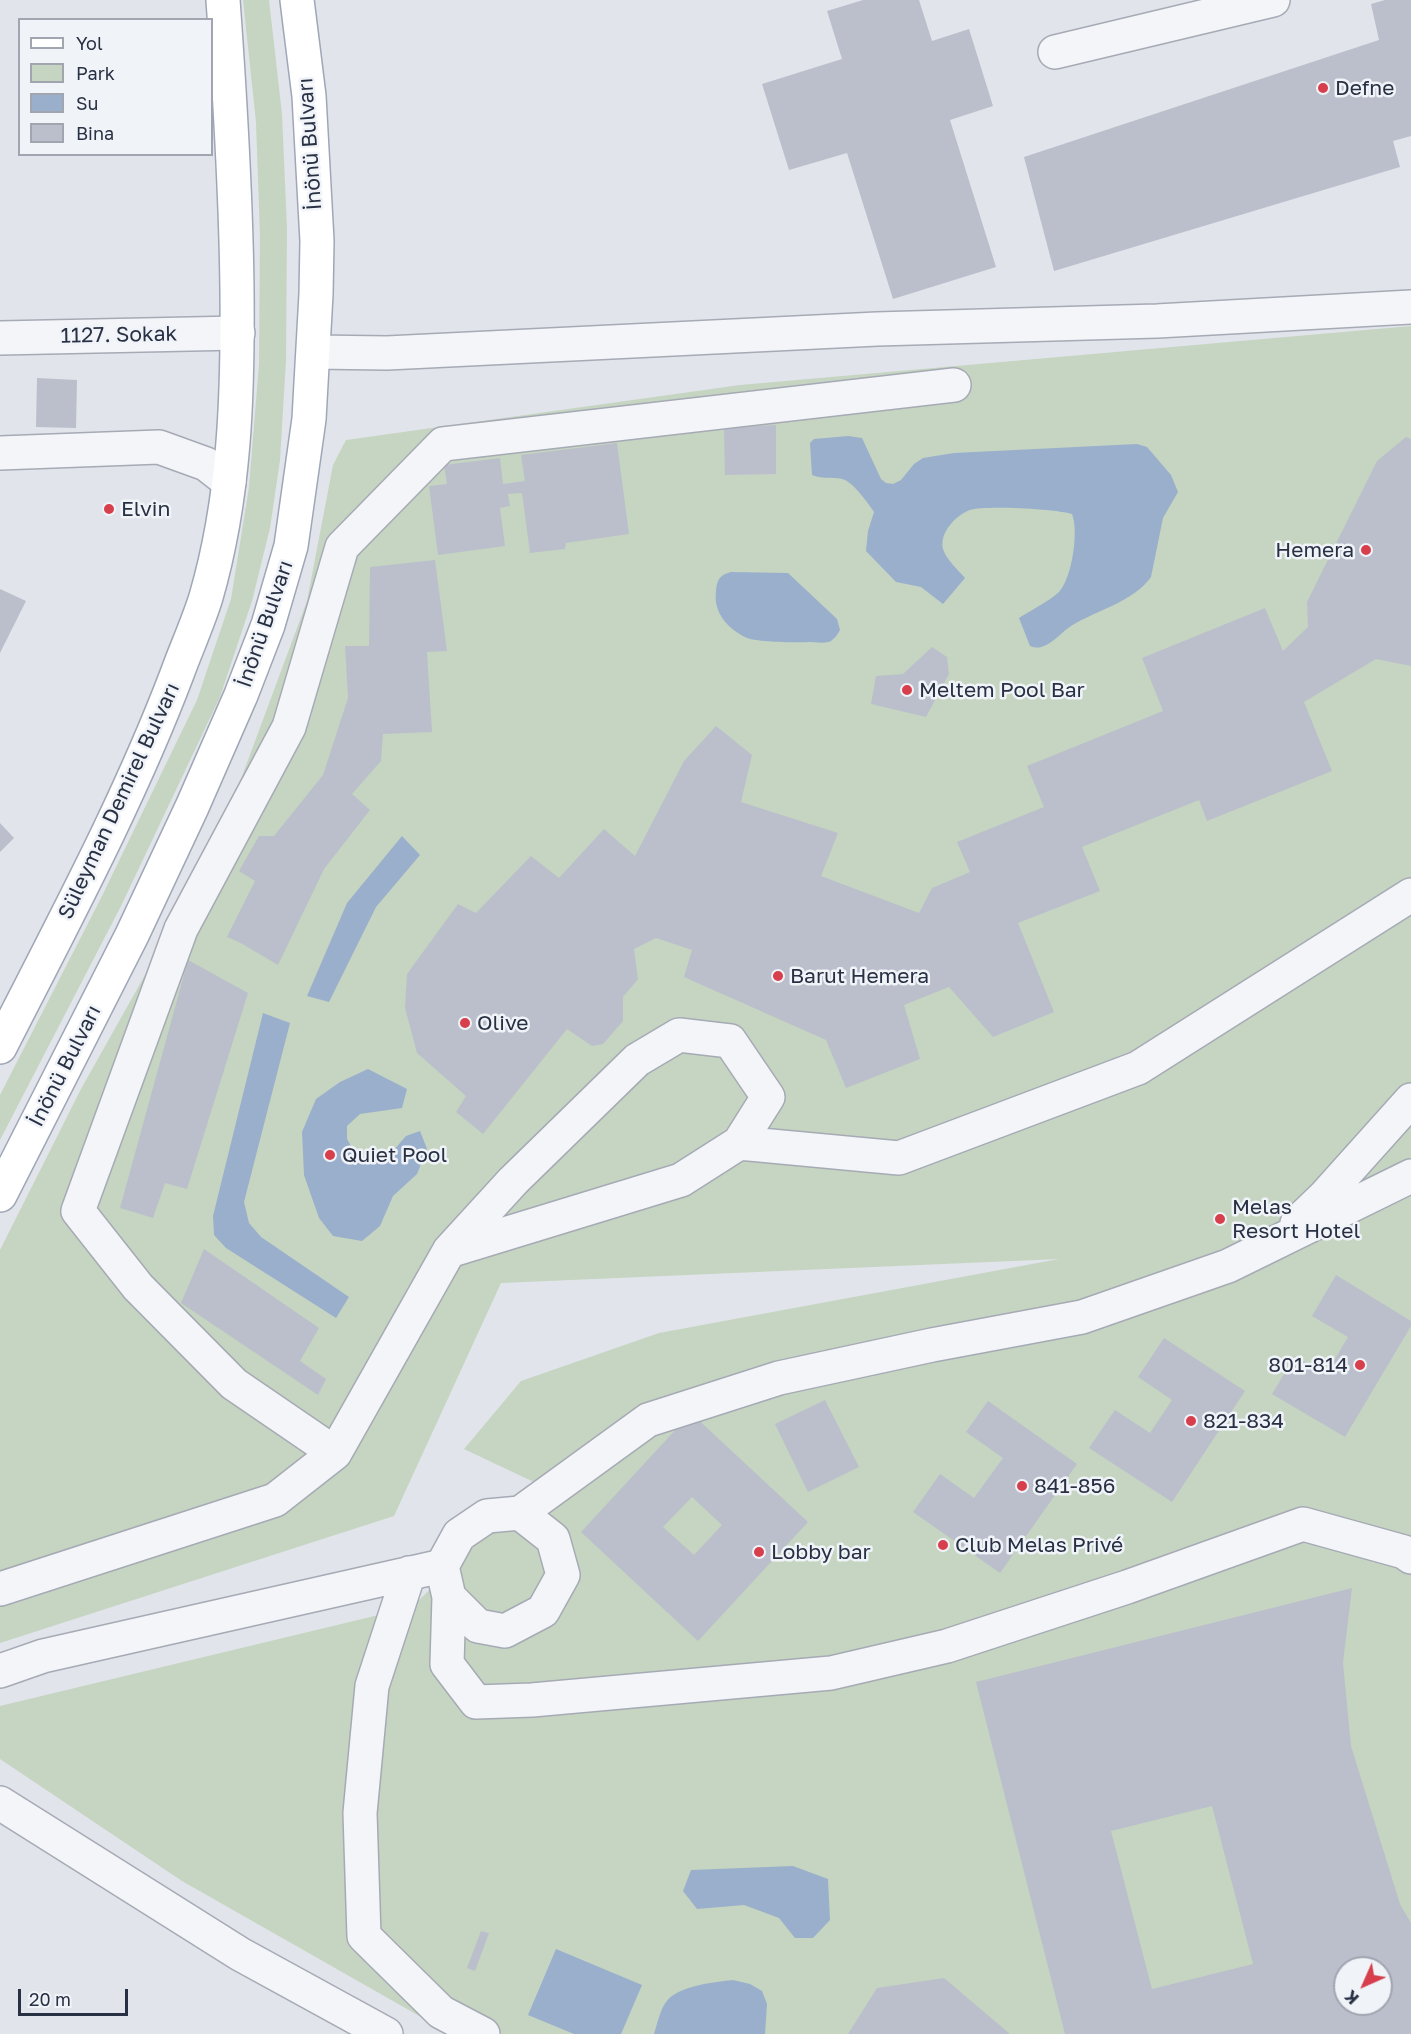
<!DOCTYPE html>
<html>
<head>
<meta charset="utf-8">
<style>
  body { margin:0 }
  #map { position:relative; width:1411px; height:2034px; overflow:hidden; background:#e1e4ea; font-family:"Golos Text",sans-serif }
  canvas { display:block }
  .legend { position:absolute; left:18px; top:18px; width:195px; height:138px; box-sizing:border-box; background:#f0f3f8; border:2px solid #a0a5b0; margin:0; padding:8px 10px; list-style:none; font-size:18px; color:#283043 }
  .legend li { display:flex; align-items:center; gap:12px; height:30px }
  .legend b { width:30px; border:2px solid #a0a5b0 }
  .north { position:absolute; left:1333px; top:1956px; width:60px; height:60px; box-sizing:border-box; background:#f0f3f8; border:2px solid #a0a5b0; border-radius:50%; rotate:225deg; font-size:16px; font-weight:700; line-height:24px; text-align:center; color:#283043 }
  .north::after { content:''; display:block; margin:auto; width:21px; height:27px; background:#d63f4b; clip-path:polygon(50% 0,100% 100%,50% 72%,0 100%) }
  .scale { position:absolute; left:18px; top:1989px; width:110px; height:27px; box-sizing:border-box; border:3px solid #283043; border-top:0; padding-left:8px; font-size:18px; line-height:21px; white-space:nowrap; color:#283043; -webkit-text-stroke:4px #f0f3f8; paint-order:stroke }
</style>
</head>
<body>
<div id="map">
<canvas width="1411" height="2034"></canvas>
<ul class="legend">
<li><b style="height:8px;background:#fff"></b>Yol</li>
<li><b style="height:16px;background:#c5d5c1"></b>Park</li>
<li><b style="height:16px;background:#9aafcc"></b>Su</li>
<li><b style="height:16px;background:#bbbfcb"></b>Bina</li>
</ul>
<div class="north">K</div>
<div class="scale">20 m</div>
</div>
<script>
const ctx = document.querySelector('canvas').getContext('2d');
ctx.lineJoin = 'round';
function paint(path, color) { ctx.fillStyle = color; ctx.fill(path, 'evenodd'); }
function strokePath(path, color, width, dash) { ctx.strokeStyle = color; ctx.lineWidth = width; ctx.lineCap = dash ? 'butt' : 'round'; ctx.setLineDash(dash || []); ctx.stroke(path); }
function write(font, color, halo, rows, align = 'center') {
  ctx.font = font + ' "Golos Text",sans-serif'; ctx.lineWidth = 5; ctx.setLineDash([]); ctx.textBaseline = 'middle'; ctx.strokeStyle = halo; ctx.fillStyle = color; for (const [text, x, y, turn = 0] of rows) {
    ctx.save(); ctx.translate(x, y); ctx.rotate((+turn || 0) * Math.PI / 180); ctx.textAlign = isNaN(turn) ? turn : align; if (halo) ctx.strokeText(text, 0, 0); ctx.fillText(text, 0, 0); ctx.restore();
  }
}
const green = new Path2D(`
  M243 0H269L282 114 287 229 286 360 280 460 270 528 252 601 220 697 121 906 0 1140V1095L101 898 197 700 231 599 249 487 259 364 260 236 256 122Z
  M1411 326V2034H451L182 1881 0 1759V1706L412 1607 538 1484 464 1449 521 1381 659 1333 1059 1259 501 1283 394 1516 0 1643V1250L81 1089 159 950 241 779 307 601 333 465 346 440 740 385ZM1345 1968H1381V2004H1345Z`);
const water = new Path2D(`
  M848 436 862 438 881 479 886 483 893 484 901 480 914 464 923 458 954 453 1137 444 1147 447 1171 475 1178 492 1163 518 1151 577C1133 602 1097 610 1071 626 1062 632 1054 642 1044 646 1039 648 1036 648 1030 646L1019 618C1031 610 1048 602 1059 592 1072 578 1079 531 1072 514 1058 509 983 505 970 510 956 515 939 533 943 549 946 559 958 570 965 578L943 604 921 587 896 582 866 551 868 531 874 512C869 504 854 484 845 480 837 476 823 480 812 475L810 443 814 439Z
  M731 572 788 573 837 619 840 630C838 634 835 638 831 641 826 644 815 642 808 642 796 643 757 642 747 638 728 629 713 613 716 591 717 579 720 575 731 572Z
  M402 836 420 855 376 907 329 1002 307 996 347 903Z
  M263 1013 290 1023 244 1202 249 1223 261 1237 349 1297 336 1318 226 1248 214 1235 213 1216Z
  M368 1069 407 1089 402 1108 360 1114 347 1126V1139L358 1158 379 1160 393 1151 406 1136 420 1131 427 1149 417 1174 393 1196 380 1226 362 1241 333 1236 319 1218 304 1175 302 1132 316 1099 340 1082Z
  M793 1866 828 1879 830 1920 813 1938H795L779 1918 744 1905 697 1909 683 1891 691 1870Z
  M556 1949 642 1985 621 2034H574L528 2015Z
  M733 1980 750 1984 762 1991 767 2004 765 2034H654C657 2025 660 2010 666 2002 677 1986 715 1982 733 1980Z`);
const building = new Path2D(`
  M863 0H919L932 41 969 29 993 106 950 120 996 267 893 299 847 153 789 170 762 84 842 59 827 11Z
  M1385 0H1411V136L1393 141 1400 167 1054 271 1024 157 1379 40 1371 4Z
  M37 378 77 380 76 428 36 427Z
  M776 425V474L725 475 724 428Z
  M1406 437 1411 439V666L1376 659 1304 702 1332 771 1207 821 1199 800 1082 847 1100 891 1018 923 1054 1012 993 1037 949 987 904 1005 920 1059 846 1088 826 1040 684 977 692 950 656 938 634 949 638 979 623 997V1021L603 1044 592 1046 567 1029 483 1134 456 1112 466 1096 417 1053 405 1008 407 974 458 904 476 913 531 856 559 878 604 829 635 856 684 761 716 726 752 755 741 802 838 833 821 876 919 913 932 888 970 872 957 842 1044 807 1027 766 1163 711 1142 658 1265 608 1283 651 1308 627 1307 602 1377 461Z
  M617 443 629 534 566 543 565 549 530 553 522 493 508 494 510 506 500 508 505 546 438 555 429 486 447 484 444 465 500 458 503 484 525 481 521 455Z
  M435 560 447 651 427 652 432 732 383 734 381 761 352 794 370 810 324 869 278 965 239 942 227 937 255 881 239 871 259 836H274L323 775 348 698 345 646H369L370 567Z
  M0 589 26 601 0 653Z
  M932 647 947 657 949 674 926 717 871 704 876 676 903 674Z
  M0 823 14 838 0 852Z
  M188 960 248 993 187 1189 165 1183 153 1218 120 1208Z
  M204 1249 319 1328 300 1361 326 1379 318 1395 181 1303Z
  M1336 1275 1411 1321V1326L1345 1437 1272 1394 1295 1356 1326 1374 1348 1337 1312 1316Z
  M1164 1338 1245 1391 1172 1502 1089 1448 1115 1410 1150 1433 1172 1400 1138 1377Z
  M825 1400 859 1467 808 1492 775 1424Z
  M988 1401 1077 1464 1000 1573 913 1512 940 1474 974 1498 1003 1458 966 1432Z
  M691 1413 808 1522 698 1641 581 1532ZM692 1497 722 1525 694 1555 663 1527Z
  M1352 1588 1343 1663 1351 1746 1400 1904 1411 1923V2034H1065L976 1682ZM1212 1806 1253 1964 1152 1989 1111 1831ZM1345 1968H1381V2004H1345Z
  M481 1931 489 1933 475 1971 467 1968Z
  M944 1978 1010 2034H848L877 1988Z`);
const minor = new Path2D(`
  M1055 52 1273 0
  M0 338 238 333
  M314 352 387 353 877 329 1157 321 1411 307
  M0 453 159 447 206 464 229 482
  M739 1143 899 1158 1138 1068 1411 895
  M1297 1223 1324 1197 1411 1100
  M335 1453 234 1384 138 1287 78 1211 181 929 289 727 342 547 443 444 954 385
  M520 1513 648 1420 779 1378 932 1345 1082 1317 1228 1266 1411 1176
  M442 1566 459 1535 487 1516 520 1513 553 1539 563 1575 543 1611 505 1631 478 1626 449 1597
  M409 1573 372 1686 360 1813 364 1936 441 2012 483 2034
  M0 1589 275 1500 335 1453 449 1251 513 1181 637 1060 679 1035 730 1041 768 1097 739 1143 681 1180 449 1251
  M0 1671 43 1656 442 1566 449 1597 447 1664 476 1702 532 1700 831 1673 947 1646 1127 1587 1303 1524 1404 1552 1411 1557
  M0 1803 240 1954 386 2034`);
const major = new Path2D(`
  M0 1047C62 925 128 803 177 674 186 649 198 623 206 597 235 497 238 395 237 291 236 194 230 97 223 0
  M0 1195 132 935 192 807 241 695 268 625 291 546 309 419 316 294 317 241 309 96 297 0`);
const markers = [
  [1323,88,6,"#d63f4b"],
  [109,509,6,"#d63f4b"],
  [1366,550,6,"#d63f4b"],
  [907,690,6,"#d63f4b"],
  [778,976,6,"#d63f4b"],
  [465,1023,6,"#d63f4b"],
  [330,1155,6,"#d63f4b"],
  [1220,1219,6,"#d63f4b"],
  [1360,1365,6,"#d63f4b"],
  [1191,1421,6,"#d63f4b"],
  [1022,1486,6,"#d63f4b"],
  [943,1545,6,"#d63f4b"],
  [759,1552,6,"#d63f4b"]
];
const poiNames = [
  ["Defne",1335,88],
  ["Elvin",121,509],
  ["Hemera",1354,550,"right"],
  ["Meltem Pool Bar",919,690],
  ["Barut Hemera",790,976],
  ["Olive",477,1023],
  ["Quiet Pool",342,1155],
  ["Melas",1232,1207],
  ["Resort Hotel",1232,1231],
  ["801-814",1348,1365,"right"],
  ["821-834",1203,1421],
  ["841-856",1034,1486],
  ["Club Melas Privé",955,1545],
  ["Lobby bar",771,1552]
];
const streetNames = [
  ["İnönü Bulvarı",310,144,-94],
  ["1127. Sokak",119,335,-1],
  ["İnönü Bulvarı",265,624,-71],
  ["Süleyman Demirel Bulvarı",119,801,-65],
  ["İnönü Bulvarı",65,1066,-63]
];
paint(green, '#c5d5c1');
paint(water, '#9aafcc');
paint(building, '#bbbfcb');
strokePath(minor, '#a6aab5', 36);
strokePath(major, '#9fa7b7', 36);
strokePath(minor, '#f4f5f8', 33);
strokePath(major, '#fff', 33);
for (const [x, y, r, color] of markers) { const dot = new Path2D(); dot.arc(x, y, r, 0, 2 * Math.PI); ctx.fillStyle = color; ctx.fill(dot); strokePath(dot, '#f0f3f8', 2); }
write('21px', '#283043', '#f0f3f8', poiNames, 'left');
write('21px', '#283043', '#f0f3f8', streetNames);
</script>
</body>
</html>
